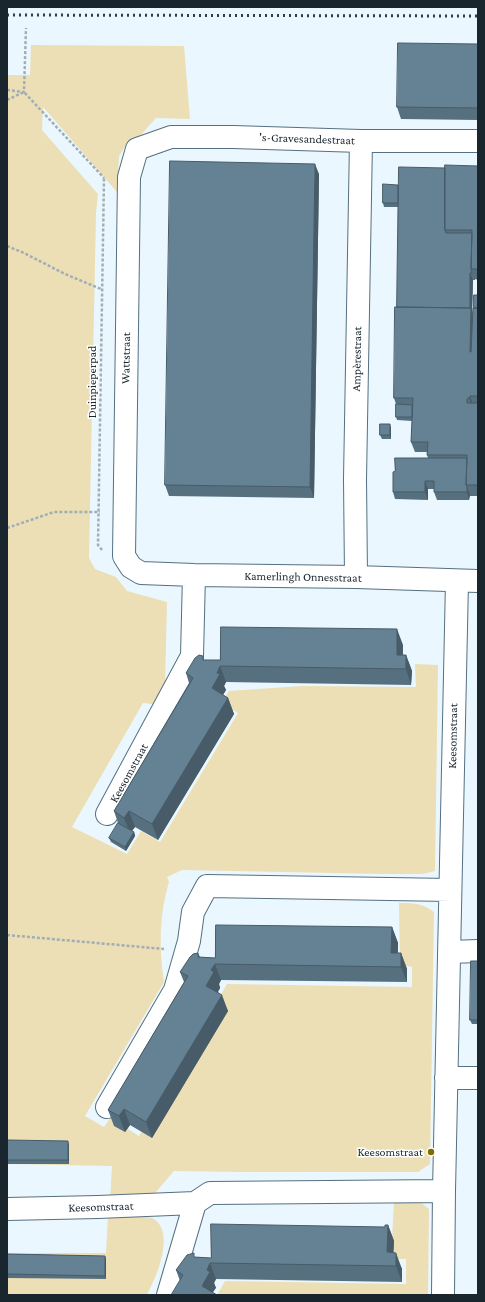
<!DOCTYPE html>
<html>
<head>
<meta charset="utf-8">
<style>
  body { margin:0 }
  #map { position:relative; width:485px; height:1302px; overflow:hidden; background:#eaf7fe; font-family:"Crimson Pro",serif }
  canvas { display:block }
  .frame { position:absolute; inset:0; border:8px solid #1a262d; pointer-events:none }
</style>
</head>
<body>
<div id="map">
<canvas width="485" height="1302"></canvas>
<div class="frame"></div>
</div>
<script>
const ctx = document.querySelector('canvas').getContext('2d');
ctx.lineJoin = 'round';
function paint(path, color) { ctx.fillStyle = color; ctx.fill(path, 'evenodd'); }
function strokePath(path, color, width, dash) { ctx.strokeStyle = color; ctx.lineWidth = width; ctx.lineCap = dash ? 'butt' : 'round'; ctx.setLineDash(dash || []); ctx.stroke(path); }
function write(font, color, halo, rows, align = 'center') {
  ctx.font = font + ' "Crimson Pro",serif'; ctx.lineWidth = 3; ctx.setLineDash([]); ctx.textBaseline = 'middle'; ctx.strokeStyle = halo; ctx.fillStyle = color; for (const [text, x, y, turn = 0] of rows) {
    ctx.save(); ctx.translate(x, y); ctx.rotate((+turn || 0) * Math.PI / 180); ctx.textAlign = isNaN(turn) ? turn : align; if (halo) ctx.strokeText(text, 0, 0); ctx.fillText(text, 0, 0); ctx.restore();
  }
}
const green = new Path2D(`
  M31 45 184 46 190 119 156 118 139 137 128 142 119 156 117 192 43 107 42 130 98 194 96 213 89 558 95 569 116 577 127 591 167 602 165 685 160 705 143 703 72 827 127 854 141 831 160 842 238 713 222 702 229 691 302 686 416 687 415 664 438 665 435 871 423 874H384L182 870 167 877 169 882C159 914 159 949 164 982L85 1116 104 1127 110 1118 139 1136 227 984 412 987V967L400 965 399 903C414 903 422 903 434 912L430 1164 418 1172H240L174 1171 149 1200 110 1201 112 1166 7 1164V75H30Z
  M394 1199 419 1201 429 1209 428 1295H217L225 1281 406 1284V1259H393L392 1240Z
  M108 1216C116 1216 147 1216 152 1218 177 1231 156 1278 147 1295H7V1253H106Z`);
const path = new Path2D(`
  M7 90 24 92 26 28
  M7 100 24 92 104 178
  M7 246 24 253 65 274 101 289
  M7 528 54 512H100
  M102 550 98 545 104 178
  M7 935 164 949`);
const minor = new Path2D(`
  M478 141H361L233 137H171L137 149 129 177 124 556 131 567 141 573 194 575 356 577 478 581
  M356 577 355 479 361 141
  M107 814 192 656 194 575
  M450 952 478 951
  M446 1078H478
  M107 1107 175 990 189 941 193 912 207 886 450 890
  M7 1209 98 1207 195 1203 210 1193 444 1191
  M168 1295 195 1203
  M443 1295 444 1191 457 581`);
const rail = new Path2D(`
  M7 15 478 16`);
const wall = new Path2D(`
  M478 44V120L401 119 397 107Z
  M478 166V280L475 279V280H473L472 313 478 295V496H470V495L469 500H437L434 492V489H428V500L395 499 393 492 428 458 427 455V452H415L411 442 412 421 397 420 396 417V404L394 398 397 307 398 207H384L383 203 398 185 445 168Z
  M319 174 314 498 169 496 165 485Z
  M391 428V439H382L380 435Z
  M403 645V655H406L412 671 411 685 226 682 224 686 226 690 223 695 228 698 234 714 158 840 135 827 132 831 134 832 135 836 126 851 111 842 109 838 118 823 114 811 189 683 186 673 203 656 204 660H220Z
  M392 927 398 943V953H401L407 969V982L221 980 219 984 220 988 218 992 228 1011 152 1138 130 1125 125 1132 114 1126 108 1110 184 982 180 972 198 953 200 957 215 958Z
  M478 961V1032V1024H472L470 1020Z
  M7 1140 69 1145V1164H7Z
  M388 1225 394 1241 393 1253 402 1269V1282L216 1279 214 1283 216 1288 180 1281 176 1270 195 1257 211 1258 385 1227Z
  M7 1254 105 1256 106 1260V1279L7 1278Z`);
const shadedWall = new Path2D(`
  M315 164 319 174 314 498 310 487Z
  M470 273 473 280 472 313 474 363 470 352Z
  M470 396 473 406V409L469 398Z
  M390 424 391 428V439L390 435Z
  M425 481 428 489V500L425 492Z
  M467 487 470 495 469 500 467 492Z
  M397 629 403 645 402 669 397 655Z
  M406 655 412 671 411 685 406 669Z
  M220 666 226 682 224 686 226 690 217 704 212 688 217 673Z
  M228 698 234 714 158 840 152 824Z
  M129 811 135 827 130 833 124 818Z
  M134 832 135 836 126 851 125 847Z
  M392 927 398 943 397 966 391 953Z
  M401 953 407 969V982L401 967Z
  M215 964 221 980 219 984 220 988 212 1002 206 986 211 970Z
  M222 995 228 1011 152 1138 146 1122Z
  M124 1109 130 1125 125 1132 119 1116Z
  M68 1141 69 1145V1164L68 1160Z
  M388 1225 394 1241 393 1266 387 1252Z
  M396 1253 402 1269V1282L396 1266Z
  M105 1256 106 1260V1279L105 1276Z
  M210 1263 216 1279 214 1283 216 1288 211 1295 202 1286 207 1270Z`);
const building = new Path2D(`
  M398 43 478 44V108L397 107Z
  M170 161 315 164 310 487 165 485Z
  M445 165 478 166V269H471L472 230H445Z
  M399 167 445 168V230L446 233H472L471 269 472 273H470V308L397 307Z
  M383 184 398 185V203H383Z
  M474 295H478V308H474Z
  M395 307 471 308 470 352H471L473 308H478V396H470L469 398 467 399V403H478V485H466L467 455H427L428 442H411L413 398H394Z
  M396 404 412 405V417H396Z
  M380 424H390V435H380Z
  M395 458H467L466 485 467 487V492H434V481H425V492H393V472L395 471Z
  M221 627 397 629V655H406V669L220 666 217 673 220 674 212 688 228 698 152 824 129 811 124 818 114 811 193 678 186 673 195 658 199 655 203 656V660H220Z
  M118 823 134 832 125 847 109 838Z
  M216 925 392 927 391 953H401V967L215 964 211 970 214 972 206 986 222 995 146 1122 124 1109 119 1116 108 1110 188 976 180 972 190 957 193 954 198 953V957L215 958Z
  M471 961H478V1020H470Z
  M7 1140 68 1141V1160H7Z
  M211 1224 385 1227V1225H388L387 1252 396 1253V1266L210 1263 207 1270 210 1272 202 1286 217 1295H171L183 1275 176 1270 187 1255 194 1253V1257L211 1258Z
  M7 1254 105 1256V1276L7 1274Z`);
const markers = [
  [431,1152,4,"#836a03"]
];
const streetNames = [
  ["'s-Gravesandestraat",307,139,2],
  ["Wattstraat",126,358,-89],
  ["Ampèrestraat",357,359,-89],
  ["Duinpieperpad",92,382,-90],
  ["Kamerlingh Onnesstraat",303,577,1],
  ["Keesomstraat",453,736,-89],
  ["Keesomstraat",129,773,-61],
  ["Keesomstraat",101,1207,-2]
];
const poiNames = [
  ["Keesomstraat",423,1152]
];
paint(green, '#ecdfb6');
strokePath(minor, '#547081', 24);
strokePath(path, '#a1aeb5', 2.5, [3, 2]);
strokePath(minor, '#fff', 22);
strokePath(rail, '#303d44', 3, [2, 4]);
paint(wall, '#57707f');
paint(shadedWall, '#475b68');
paint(building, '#658294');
strokePath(building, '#475b68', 1);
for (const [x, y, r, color] of markers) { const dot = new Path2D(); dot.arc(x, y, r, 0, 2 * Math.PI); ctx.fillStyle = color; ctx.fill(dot); strokePath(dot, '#fff', 1.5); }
write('12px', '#1a262d', '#fff', streetNames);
write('12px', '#1a262d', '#fff', poiNames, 'right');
</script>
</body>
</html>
